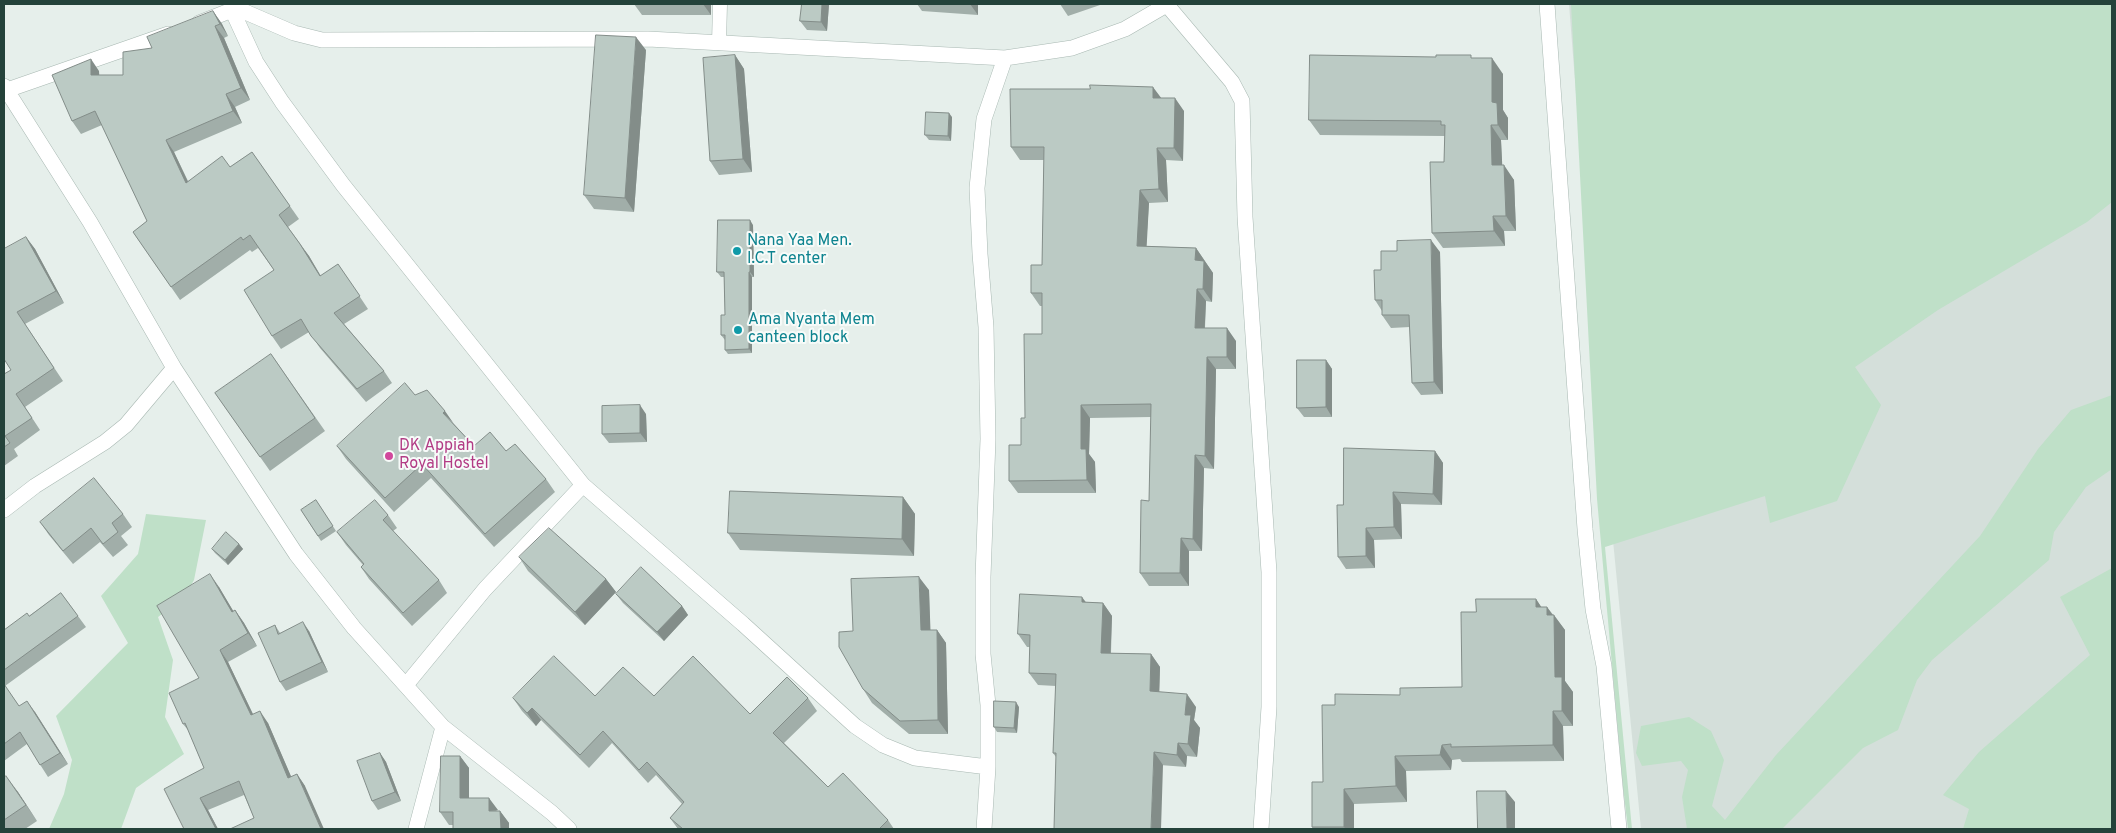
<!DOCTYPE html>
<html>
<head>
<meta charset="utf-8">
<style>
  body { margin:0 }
  #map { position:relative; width:2116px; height:833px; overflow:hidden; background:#e6efeb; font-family:Overpass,sans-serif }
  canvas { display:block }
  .frame { position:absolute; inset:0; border:5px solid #24423a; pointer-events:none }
</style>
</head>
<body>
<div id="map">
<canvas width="2116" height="833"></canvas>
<div class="frame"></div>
</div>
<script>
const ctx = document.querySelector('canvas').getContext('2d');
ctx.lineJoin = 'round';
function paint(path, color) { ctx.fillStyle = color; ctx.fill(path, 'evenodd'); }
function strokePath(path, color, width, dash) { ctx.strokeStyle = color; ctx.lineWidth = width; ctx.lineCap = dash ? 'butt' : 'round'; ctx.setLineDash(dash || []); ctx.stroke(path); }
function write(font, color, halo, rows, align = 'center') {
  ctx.font = font + ' Overpass,sans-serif'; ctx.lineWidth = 4; ctx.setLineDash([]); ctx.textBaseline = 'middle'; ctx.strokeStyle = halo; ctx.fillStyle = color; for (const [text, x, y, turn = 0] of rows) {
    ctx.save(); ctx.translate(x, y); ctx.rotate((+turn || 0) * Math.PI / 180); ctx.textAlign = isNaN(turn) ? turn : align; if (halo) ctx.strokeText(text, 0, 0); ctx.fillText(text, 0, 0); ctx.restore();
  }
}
const built = new Path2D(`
  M1569 4H2112V829H1641L1602 427Z`);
const green = new Path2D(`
  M1571 4H2112V202L2087 222 1938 310 1855 367 1881 405 1837 501 1770 523 1765 496 1605 547 1632 829H1628L1623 787 1597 499Z
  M2112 395V469L2086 487 2054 532 2049 560 1932 660 1917 680 1898 730 1863 748 1782 829H1687L1682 797 1688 770 1681 761 1642 766 1636 753 1641 726 1689 717 1711 731 1724 760 1712 806 1725 820 1776 755 1980 536 2038 449 2071 410Z
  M146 514 206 520 194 580 184 598 158 617 173 660 165 717 184 754 136 788 121 829H49L64 794 72 760 56 716 128 643 101 596 138 554Z
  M2112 568V829H1963L1969 809 1943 795 1979 752 2090 655 2060 597Z`);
const service = new Path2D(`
  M719 43 720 4`);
const minor = new Path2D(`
  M232 4V10L256 62 282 102 343 185 583 485 743 624 855 726 883 745 915 758 988 767
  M1547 4 1585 529 1593 609 1604 666 1619 829
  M1167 5 1232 82 1242 101 1245 217 1269 572V707L1261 829
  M199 23 232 10 243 11 294 33 322 40 648 39 1005 58 1072 48 1125 29 1168 4
  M4 86 90 222 174 368 296 554 354 628 443 727 552 813 569 829
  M7 90 168 34
  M4 510 35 486 105 442 126 425 174 368
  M406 685 485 589 583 485
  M416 829 443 727
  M984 829 988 767V705L983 654V577L988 439 986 327 980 254 977 188 984 119 1005 58`);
const wall = new Path2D(`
  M634 4H711V15H642Z
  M802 4H829L827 31 807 30 800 21Z
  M917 4H978V15L922 11Z
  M1060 4H1103L1068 16Z
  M213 11 222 24 228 36 224 38 250 100 235 107 242 123 174 152 188 181 230 167 252 152 299 219 288 227 309 256 321 276 338 264 368 309 344 324 384 371 392 383 366 402 320 348 309 332 281 349 272 336 274 270 258 248 252 252 250 250 180 300 133 232 147 221 102 125 81 134 72 121 99 71V75H123L152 48Z
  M646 50 634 212 594 209 584 195Z
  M735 55 744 69 752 172 719 175 710 161Z
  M1474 58 1503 74V110L1508 118V140H1501L1502 165 1514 180 1516 231H1504L1505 246 1443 248 1432 233 1444 162 1445 136 1320 135 1309 120Z
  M1161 98 1184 111 1183 161 1166 160 1168 202 1149 203 1146 246 1196 248 1213 273 1212 302 1206 301 1205 328 1236 341V369H1216L1214 469 1204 468 1202 551H1189V586H1149L1140 573 1149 501 1151 417 1090 418 1089 454 1095 462 1096 493H1018L1009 481 1021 445 1025 418 1042 334V306H1040L1031 293 1042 265 1044 160H1020L1011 147Z
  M952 117 951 141 929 140 925 135Z
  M753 225 754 277H752V353L728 354 725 350V340L721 335 725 315 724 277H721L717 272Z
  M26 237 35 249 64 303 25 324 63 381 25 407 40 430 14 449 18 456 4 466V374L11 370Z
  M1440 252 1443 394 1421 395 1412 383 1410 327 1391 328 1382 315V311L1375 300 1381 270Z
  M271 354 325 431 270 471 215 393Z
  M1326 360 1332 369V417H1304L1297 408Z
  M415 395 454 424 474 446 506 451 546 479 555 492 494 547 431 478 394 512 346 459 337 446Z
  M646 414 647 442 609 443 602 434Z
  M1435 451 1443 463 1442 505 1401 504 1402 539 1374 540 1375 568 1346 569 1338 557 1343 505Z
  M903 497 915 514 914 556 740 550 728 533Z
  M316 500 336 531 321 541 301 510Z
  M123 514 132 527 121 536 128 545 113 557 100 542 73 564 49 535 40 522Z
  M388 515 397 528 393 531 439 580 447 593 412 626 369 579 361 567 363 565 346 545 337 532Z
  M239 544 243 549 228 565 215 553 212 549Z
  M519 557 606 579 616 592 585 625 528 571Z
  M219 587 233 611 235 610 244 623 257 646 228 662 253 714 268 723 291 777 297 774 305 786 254 818 244 795 208 810 218 829H184L204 768 188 730 183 724 199 678Z
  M929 590 930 630H937L946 643 948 734H909L872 703 863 689 853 631Z
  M61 593 86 627 5 686 19 706 35 712 68 764 48 777 27 744 4 761V630L29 616Z
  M616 594 682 606 688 615 664 641 623 603Z
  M1536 599 1541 607H1547L1565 630V681L1573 692V726H1563L1564 761 1462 762 1460 759 1452 760 1451 770 1406 771 1407 802 1354 804V829H1313L1312 827 1323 782 1335 705 1400 695 1462 687 1476 612Z
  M1086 602 1103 603 1112 616 1111 653 1151 654 1160 667 1159 692 1196 707 1194 720 1200 728 1197 757 1187 756 1186 767 1056 757 1053 753 1056 686 1038 685 1029 673 1030 647H1027L1018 634Z
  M275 625 280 633 309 631 328 672 286 691 280 682Z
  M595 696H654L750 714 808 698 817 711 784 743 828 787 888 820 894 829H678L670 818 682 804 656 775 648 783 612 743 589 768 541 720 536 726 522 711 513 698Z
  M1019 707 1017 733 997 732 994 727Z
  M380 753 386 762 401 801 378 810 372 801Z
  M460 756 469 768V798L498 811H500L509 823V829H453V825H449L440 812Z
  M4 778 18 792 37 821 25 829H4Z`);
const shadedWall = new Path2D(`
  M703 4H711V15Z
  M822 4H829L827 31 821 22Z
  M970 4H978V15Z
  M213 11 222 24 228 36 220 24Z
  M215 26 224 38 250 100 241 88Z
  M636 37 646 50 634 212 625 198Z
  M735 55 744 69 752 172 743 159Z
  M1492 58 1503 74V110L1508 118V140L1498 125 1492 102Z
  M91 59 99 71 100 88 91 75Z
  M1153 87 1162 99 1153 98Z
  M226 94 235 107 242 123 233 111Z
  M1175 98 1184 111 1183 161 1174 148Z
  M949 113 952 117 951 141 948 136Z
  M1491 125 1501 140 1503 180 1492 165Z
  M166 140 174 152 194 195 186 183Z
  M1157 148 1166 160 1168 202 1159 189Z
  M1504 165 1514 180 1516 231 1506 216Z
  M1140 190 1149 203 1146 258 1137 246Z
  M1493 216 1504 231 1505 246 1494 231Z
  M750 220 753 225 754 277 750 272Z
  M26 237 35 249 64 303 56 291Z
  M1431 240 1440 252 1443 394 1434 382Z
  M300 244 309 256 328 289 320 276Z
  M1196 248 1213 273 1212 302 1203 289 1195 260Z
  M749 272 752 277V353L749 349Z
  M1197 289 1206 301 1204 341 1195 328Z
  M1227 328 1236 341V369L1227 357Z
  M1207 357 1216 369 1214 469 1205 456Z
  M1326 360 1332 369V417L1326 407Z
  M640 405 646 414 647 442 640 433Z
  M1081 405 1090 418 1089 454 1095 462 1096 493 1087 480 1081 449Z
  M445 411 454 424 443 413Z
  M1435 451 1443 463 1442 505 1433 494Z
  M1195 455 1204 468 1202 551 1193 539Z
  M1393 492 1401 504 1402 539 1394 527Z
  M903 497 915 514 914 556 902 539Z
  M1366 528 1374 540 1375 568 1366 556Z
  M1181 538 1189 551V586L1180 573Z
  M239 544 243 549 228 565 225 560Z
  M210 574 219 587 241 624 232 612Z
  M919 577 929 590 931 644 921 630Z
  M606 579 616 592 585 625 575 612Z
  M1082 597 1091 609 1082 602Z
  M1536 599 1546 614 1536 607Z
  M1103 603 1112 616 1110 666 1101 653Z
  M682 606 688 615 664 641 657 632Z
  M1547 607 1554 617V615L1565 630V681L1573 692V726L1562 711 1555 677 1547 615Z
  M235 610 244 623 257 646 248 633Z
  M303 622 309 631 328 672 322 662Z
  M937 630 946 643 948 734 938 720Z
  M220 650 228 662 259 727 251 715Z
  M1151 654 1160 667 1159 703 1150 691Z
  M1187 694 1196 707 1194 720 1200 728 1197 757 1188 744 1185 715Z
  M27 701 35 712 68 764 60 753Z
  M1016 702 1019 707 1017 733 1014 728Z
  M532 708 541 720 536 726 527 713Z
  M260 711 268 723 297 790 288 778Z
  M1553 711 1563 726 1564 761 1553 745Z
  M1178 743 1187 756 1186 767 1177 755Z
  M1442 745 1452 760 1451 770 1440 755Z
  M1154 752 1163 765 1161 829H1151Z
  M380 753 386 762 401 801 395 792Z
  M460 756 469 768V811L460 798Z
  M1395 756 1406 771 1407 802 1396 786Z
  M297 774 305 786 324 829H321Z
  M6 776 18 792 37 821 26 805Z
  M1344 789 1354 804V829H1345L1344 827Z
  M1506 791 1515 802V829H1507Z
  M200 798 208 810 218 829H216Z
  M489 798 498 810 489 811Z
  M500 811 509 823V829H501Z`);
const building = new Path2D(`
  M802 4H822L821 22 800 21Z
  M213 11 220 24 215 26 241 88 226 94 233 111 166 140 186 183 222 156 230 167 252 152 290 206 279 215 300 244 320 276 338 264 360 296 334 313 384 371 357 389 311 336 301 319 272 336 244 290 274 270 250 235 243 240 241 237 171 287 133 232 147 221 95 111 72 121 52 75 91 59V75H123V52L152 48 147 37Z
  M596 35 636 37 625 198 584 195Z
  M735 55 743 159 710 161 703 58Z
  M1310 55 1436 57V55H1471V58H1492V102L1497 103 1498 125H1491L1492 165H1504L1506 216H1493L1494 231 1432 233 1430 162H1444L1445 125H1441V121L1309 120Z
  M1090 85 1153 87V98H1175L1174 148H1157L1159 189 1140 190 1137 246 1196 248 1195 260 1204 261 1203 289H1197L1195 328H1227V357H1207L1205 456 1195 455 1193 539 1181 538 1180 573H1140L1141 500 1149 501 1151 404 1081 405V449H1086L1087 480 1009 481V445H1021V418H1025L1024 334H1042V293H1031V265H1042L1044 147H1011L1010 89H1090Z
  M926 112 949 113 948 136 925 135Z
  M718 220H750V272H749V349L725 350V335H721V315H725L724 272H717Z
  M26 237 56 291 17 312 54 368 16 394 32 418 5 436 10 443 4 447V374L11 370 4 359V249Z
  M1431 240 1434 382 1412 383 1409 315H1382V300H1375L1374 270H1381V251H1397V241Z
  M271 354 315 418 260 457 215 393Z
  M1297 360H1326V407L1297 408Z
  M405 383 415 395 427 390 445 411 443 413 474 446 490 432 506 451 515 444 546 479 485 534 422 464 385 498 337 446Z
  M640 405V433L602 434V406Z
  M1344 448 1435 451 1433 494 1393 492 1394 527 1366 528V556L1338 557 1337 505H1343Z
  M94 478 123 514 112 523 118 532 103 544 91 528 63 551 40 522Z
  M730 491 903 497 902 539 728 533Z
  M316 500 333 526 318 536 301 510Z
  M375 500 388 515 383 520 439 580 403 613 361 567 364 564 337 532Z
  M549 528 606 579 575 612 519 557Z
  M226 532 239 544 225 560 212 549Z
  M641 567 682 606 657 632 616 594Z
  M210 574 232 612 235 610 248 633 220 650 251 715 260 711 288 778 297 774 321 829H230L254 818 239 781 200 798 216 829H184L164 789 204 768 185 723 183 724 169 693 199 678 157 606Z
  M919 577 921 630H937L938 720 900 721 863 689 839 647V632L853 631 851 579Z
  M61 593 78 616 4 670V630L27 613 29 616Z
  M1020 594 1082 597V602L1103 603 1101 653 1151 654 1150 691 1187 694 1185 715H1191L1188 744 1178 743 1177 755 1154 752 1151 829H1054L1056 753H1053L1056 674 1029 673 1030 635 1018 634Z
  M1476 599H1536V607H1547V615H1554L1555 677H1562V711H1553V745L1451 747V744L1442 745 1440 755 1395 756 1396 786 1344 789V827H1312V782H1323L1322 705H1335V694L1400 695V688L1462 687 1461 612H1476Z
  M303 622 322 662 280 682 258 633 275 625 278 634Z
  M554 656 595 696 623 667 654 696 693 656 750 714 787 677 808 698 773 733 828 787 843 773 888 820 879 829H683L670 818 684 802 647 762 639 770 603 731 580 755 532 708 527 713 513 698Z
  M4 684 19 706 27 701 60 753 40 765 20 732 4 744Z
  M994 701 1016 702 1014 728 994 727Z
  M380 753 395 792 372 801 357 761Z
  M441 756H460V798H489V811H500L501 829H453V812H440Z
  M6 776 26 805 4 820V778Z
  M1477 791H1506L1507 829H1478Z`);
const markers = [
  [737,251,5,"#0f9aa8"],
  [738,330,5,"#0f9aa8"],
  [389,456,5,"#d1479c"]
];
const cultureNames = [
  ["Nana Yaa Men.",747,242],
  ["I.C.T center",747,260],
  ["Ama Nyanta Mem",748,321],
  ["canteen block",748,339]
];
const hotelNames = [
  ["DK Appiah",399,447],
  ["Royal Hostel",399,465]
];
paint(built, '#d4dfda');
paint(green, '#bfe0c8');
strokePath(service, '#a8b8b2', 15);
strokePath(minor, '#a8b8b2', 16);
strokePath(service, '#fff', 14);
strokePath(minor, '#fff', 15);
paint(wall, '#a1aea9');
paint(shadedWall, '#838d89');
paint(building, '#bbcac4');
strokePath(building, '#838d89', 1);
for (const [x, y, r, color] of markers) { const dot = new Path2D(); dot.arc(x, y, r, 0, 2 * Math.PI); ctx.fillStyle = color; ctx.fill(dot); strokePath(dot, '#f7fbf9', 2); }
write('16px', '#0d838f', '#f7fbf9', cultureNames, 'left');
write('16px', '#b23c85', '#f7fbf9', hotelNames, 'left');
</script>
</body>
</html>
